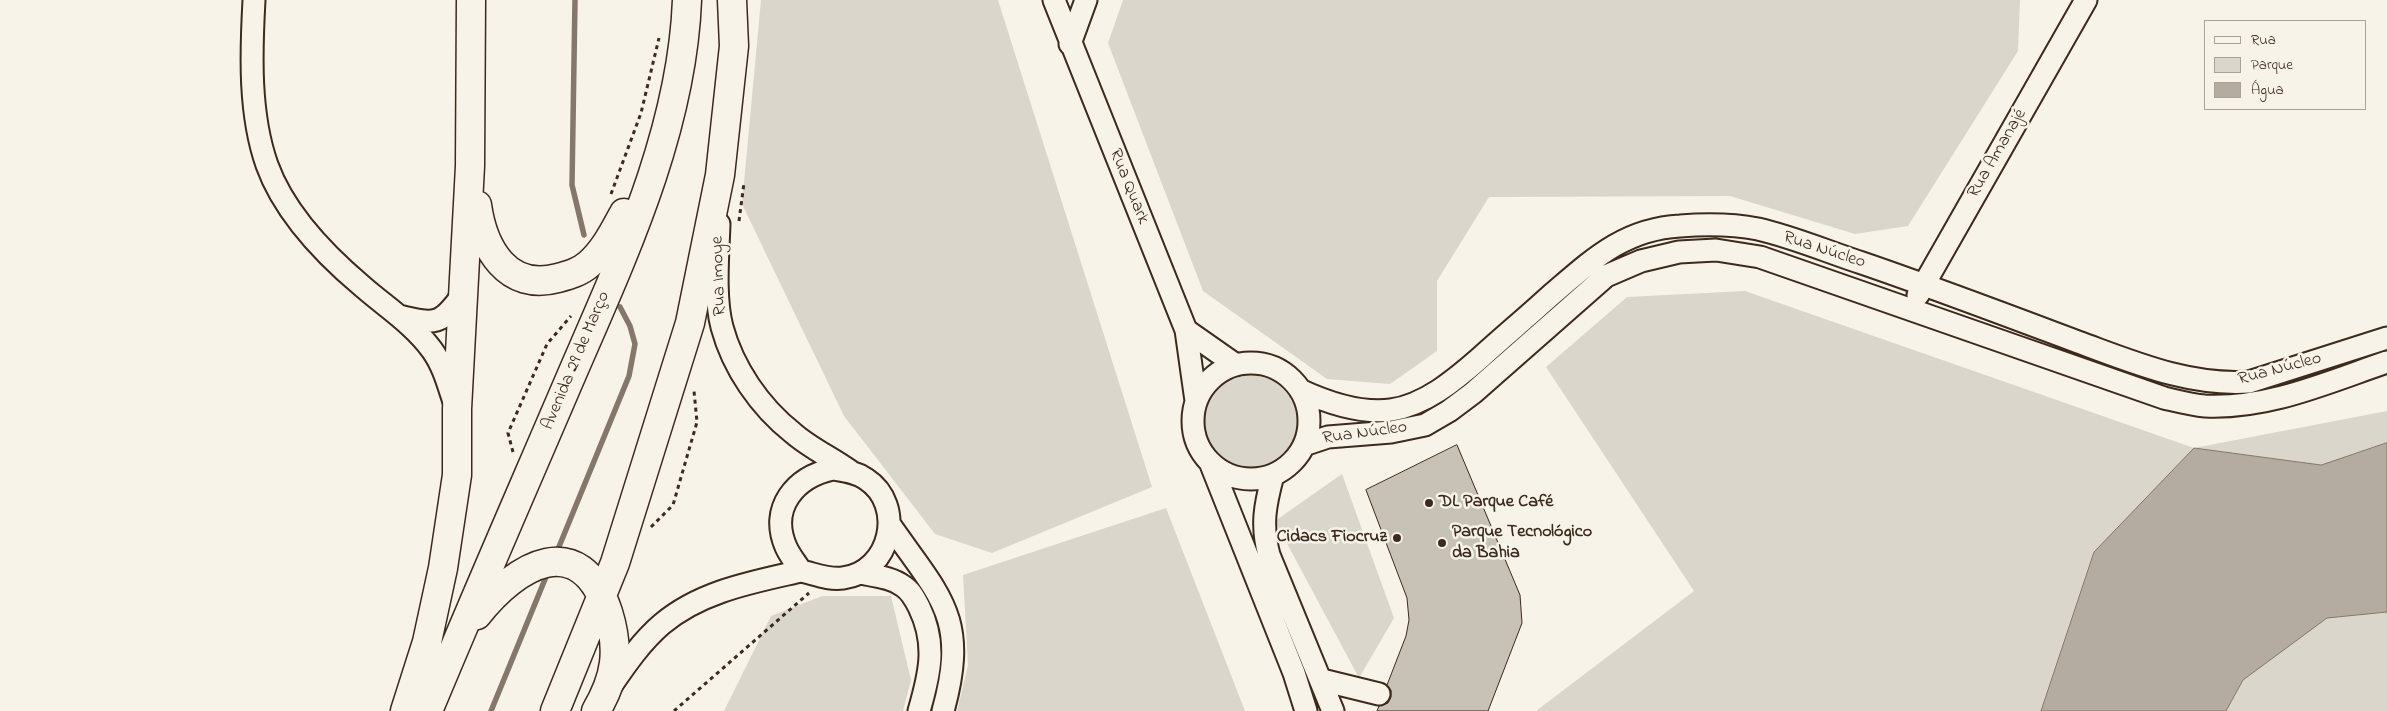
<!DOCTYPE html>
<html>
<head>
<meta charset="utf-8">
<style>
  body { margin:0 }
  #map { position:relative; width:2387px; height:711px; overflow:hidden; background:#f7f3e8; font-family:"Indie Flower",sans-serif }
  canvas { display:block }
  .legend { position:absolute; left:2204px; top:20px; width:162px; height:90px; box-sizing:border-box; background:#f7f3e8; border:1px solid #aca397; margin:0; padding:6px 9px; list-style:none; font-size:15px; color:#3b2a1e }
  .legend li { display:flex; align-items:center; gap:10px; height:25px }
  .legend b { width:25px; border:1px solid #aca397 }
</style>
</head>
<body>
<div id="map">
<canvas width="2387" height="711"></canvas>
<ul class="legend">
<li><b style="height:6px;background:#f7f3e8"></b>Rua</li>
<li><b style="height:14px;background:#dbd6cb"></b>Parque</li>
<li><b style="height:14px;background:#b4aca0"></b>Água</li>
</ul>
</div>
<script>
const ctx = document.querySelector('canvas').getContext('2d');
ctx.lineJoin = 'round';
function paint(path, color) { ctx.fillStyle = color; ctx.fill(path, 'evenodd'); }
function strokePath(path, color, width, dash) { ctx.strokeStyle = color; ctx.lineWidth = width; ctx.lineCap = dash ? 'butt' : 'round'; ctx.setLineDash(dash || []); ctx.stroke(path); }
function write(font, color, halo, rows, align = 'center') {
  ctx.font = font + ' "Indie Flower",sans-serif'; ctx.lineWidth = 5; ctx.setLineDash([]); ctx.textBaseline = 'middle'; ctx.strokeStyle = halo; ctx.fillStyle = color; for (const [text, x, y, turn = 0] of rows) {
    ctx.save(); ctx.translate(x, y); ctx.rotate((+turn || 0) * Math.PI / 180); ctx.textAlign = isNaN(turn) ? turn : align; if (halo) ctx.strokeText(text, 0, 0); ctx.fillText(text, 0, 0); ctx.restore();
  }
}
const green = new Path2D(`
  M761 0H998L1152 487 992 553 935 534 844 416 742 204Z
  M1123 0H2020L2018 51 1908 226 1855 234 1730 196 1489 197 1437 281V351L1390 384 1327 379 1203 291 1108 43Z
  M1745 291 2194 448 2387 411V711H1536L1694 591 1546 367 1627 297Z
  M1252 374C1258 376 1265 377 1271 380 1287 389 1303 412 1298 431 1294 445 1278 458 1268 467 1257 468 1245 470 1234 466 1228 464 1221 456 1216 451 1193 431 1198 401 1223 384 1231 378 1243 376 1252 374Z
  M1342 474 1394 618 1359 678 1275 521Z
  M1166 508 1245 711H957L968 665 963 575Z
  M822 596H891L911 680 903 711H724L771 616Z`);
const water = new Path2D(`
  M2387 443V612L2327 618 2243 680 2226 711H2041L2094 552 2194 448 2321 465Z`);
const stream = new Path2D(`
  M575 0 572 185 584 235
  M556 554 629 376 635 344 630 326 620 307
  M491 711 548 572`);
const building = new Path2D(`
  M1457 445 1520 595 1522 623 1488 711H1377L1379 706 1388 703 1391 697V690L1387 685 1406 636 1409 620 1407 598 1366 490Z`);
const path = new Path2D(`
  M611 194 641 113 659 38
  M739 221 744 183
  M513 452 508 433 547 344 571 316
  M651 527 673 505 697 422 694 391
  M674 711 809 593`);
const minor = new Path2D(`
  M254 0C251 54 249 114 267 165 284 212 324 254 362 286 386 307 413 324 432 350 443 365 448 384 454 402
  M1054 0 1186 330 1196 401
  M1070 44 1086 0
  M719 224C718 254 714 297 722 327 733 368 760 407 793 433 810 448 832 458 850 471
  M1918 295 2086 0
  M399 316C436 325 441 325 463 294
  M1186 330 1236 365
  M1193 421a58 58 0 1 1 116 0a58 58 0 1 1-116 0Z
  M1300 390C1326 402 1361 414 1391 410 1425 405 1455 380 1480 358 1503 337 1527 317 1550 296 1591 261 1623 229 1680 226 1706 224 1732 224 1758 229 1793 237 1828 252 1862 263 1935 288 2006 315 2078 342 2133 362 2188 386 2249 382L2387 338
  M1304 445 1328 437 1391 432 1425 425 1449 411 1473 393 1606 276 1641 261 1679 252 1716 250 1760 257 2164 398C2177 401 2192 405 2205 406 2269 409 2328 382 2387 362
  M1210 462 1294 673 1306 711
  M833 469C845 471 856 472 866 479 906 505 891 572 843 578 828 580 815 574 801 571 796 563 790 556 786 547 769 508 795 477 833 469Z
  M1273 475C1265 505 1261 525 1269 555L1333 711
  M890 525C940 597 969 617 943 711
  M860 573C874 576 891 577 903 586 911 591 915 599 919 607 937 644 930 673 919 711
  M1322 680 1379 694
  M611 686C626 664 642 641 662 624 701 591 753 582 801 571`);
const major = new Path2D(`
  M477 205C483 248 507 292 558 278 569 275 580 272 589 264 605 250 614 231 624 213
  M477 615C516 565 580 527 608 612 620 650 616 677 596 711
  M405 711 427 642 443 568 457 475V409L470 166 471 0
  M428 711C475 598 524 486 572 374 623 256 682 131 687 0
  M555 711 615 563 690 323 720 175 734 46 732 0`);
const markers = [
  [1429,503,5,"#3b2a1e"],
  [1397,538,5,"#3b2a1e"],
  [1442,543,5,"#3b2a1e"]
];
const streetNames = [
  ["Rua Amanajé",1998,154,-60],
  ["Rua Quark",1128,187,68],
  ["Rua Núcleo",1824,251,18],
  ["Rua Imoye",720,276,-92],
  ["Avenida 29 de Março",577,361,-67],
  ["Rua Núcleo",2280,370,-15],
  ["Rua Núcleo",1365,434,-8]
];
const poiNames = [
  ["DL Parque Café",1439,503],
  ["Parque Tecnológico",1452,533],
  ["da Bahia",1452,554],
  ["Cidacs Fiocruz",1387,538,"right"]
];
paint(green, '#dbd6cb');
paint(water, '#b4aca0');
strokePath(water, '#84786c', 1);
strokePath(stream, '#84786c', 5.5);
paint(building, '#c8c1b6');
strokePath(building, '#3b2a1e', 1);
strokePath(minor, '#3b2a1e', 25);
strokePath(major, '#3b2a1e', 31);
strokePath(path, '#3b2a1e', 3, [4, 4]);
strokePath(minor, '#f7f3e8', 21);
strokePath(major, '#f7f3e8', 28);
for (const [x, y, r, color] of markers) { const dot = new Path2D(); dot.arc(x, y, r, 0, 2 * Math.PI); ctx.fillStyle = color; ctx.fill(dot); strokePath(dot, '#f7f3e8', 2); }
write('18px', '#3b2a1e', '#f7f3e8', streetNames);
write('bold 18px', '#3b2a1e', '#f7f3e8', poiNames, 'left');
</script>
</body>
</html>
